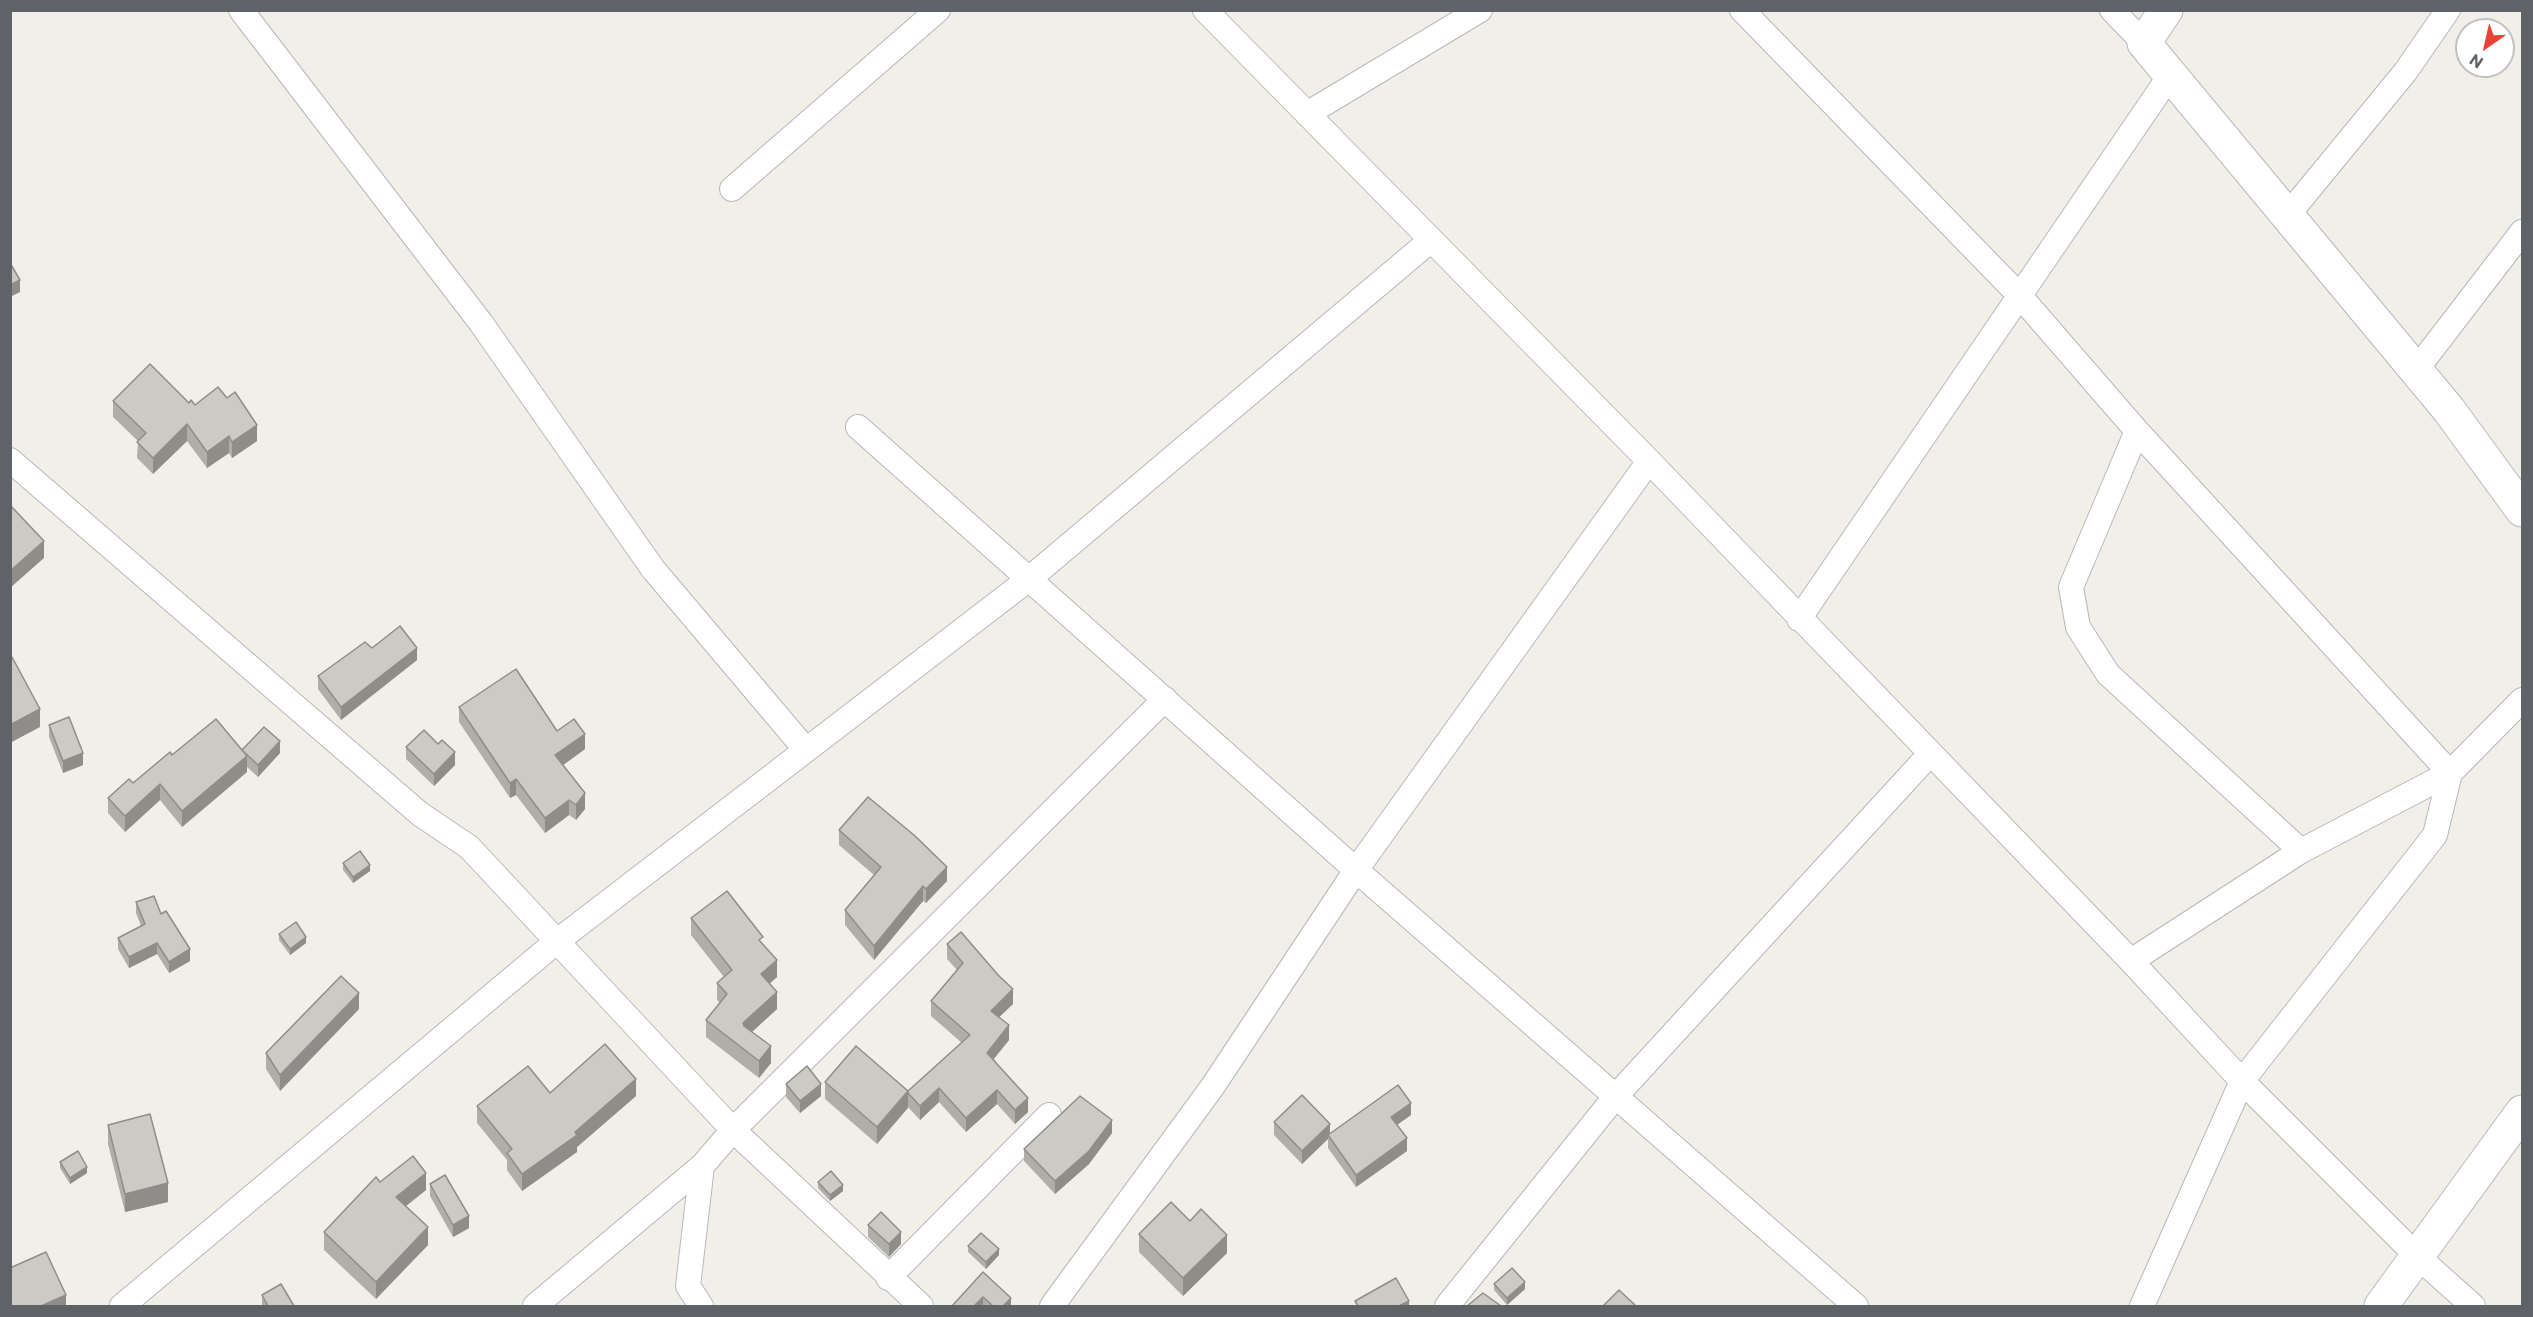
<!DOCTYPE html>
<html>
<head>
<meta charset="utf-8">
<style>
  body { margin:0 }
  #map { position:relative; width:2533px; height:1317px; overflow:hidden; background:#f1efe8; font-family:Commissioner,sans-serif }
  canvas { display:block }
  .frame { position:absolute; inset:0; border:12px solid #5f6368; pointer-events:none }
  .north { position:absolute; left:2455px; top:18px; width:60px; height:60px; box-sizing:border-box; background:#fff; border:2px solid #bfc1c3; border-radius:50%; rotate:214deg; font-size:16px; font-weight:700; line-height:24px; text-align:center; color:#5f6368 }
  .north::after { content:''; display:block; margin:auto; width:21px; height:27px; background:#ea4335; clip-path:polygon(50% 0,100% 100%,50% 72%,0 100%) }
</style>
</head>
<body>
<div id="map">
<canvas width="2533" height="1317"></canvas>
<div class="frame"></div>
<div class="north">N</div>
</div>
<script>
const ctx = document.querySelector('canvas').getContext('2d');
ctx.lineJoin = 'round';
function strokePath(path, color, width, dash) { ctx.strokeStyle = color; ctx.lineWidth = width; ctx.lineCap = dash ? 'butt' : 'round'; ctx.setLineDash(dash || []); ctx.stroke(path); }
function paint(path, color) { ctx.fillStyle = color; ctx.fill(path, 'evenodd'); }
const street = new Path2D(`
  M241 10 481 323 653 569 806 750
  M1205 10 1649 461 2131 961 2242 1081 2417 1256 2473 1306
  M1742 10 2020 296 2137 431 2450 773 2435 835 2242 1081 2142 1306
  M2112 10 2144 43
  M1307 114 1480 10
  M732 189 938 10
  M2287 216 2406 71 2448 10
  M2416 370 2522 232
  M858 427 1356 870 1856 1306
  M2137 431 2071 587 2078 627 2108 674 2301 851
  M10 460 420 814 469 847 733 1130 921 1306
  M1799 619 2171 74
  M2131 961 2301 851 2450 773 2522 700
  M888 1278 1049 1115
  M122 1306 556 942 1029 579 1431 240
  M535 1306 702 1166
  M701 1306 688 1286 702 1166 733 1130 1165 699
  M1052 1306 1213 1086 1356 870 1649 461
  M1447 1306 1615 1097 1930 754`);
const secondary = new Path2D(`
  M2166 10 2144 43 2449 410 2522 510
  M2381 1306 2522 1112`);
const wall = new Path2D(`
  M113 401 189 403 195 405 257 441 232 458 229 453 207 468 187 441 153 474 137 458 138 441 113 417Z
  M372 648 417 660 341 720 318 689V676Z
  M459 707 557 731 585 749 563 765 585 809 576 820 569 815 545 833 516 795 510 798 459 722Z
  M49 725 83 765 63 773 49 737Z
  M406 747 455 765 434 786 406 759Z
  M242 750 280 753 258 777 247 767V772L182 827 160 800 125 832 108 813V798L133 783Z
  M839 830 947 881 926 903 923 901 874 960 845 925V910L874 875 839 845Z
  M343 863 370 871 353 883 343 870Z
  M136 902 161 914 190 961 169 973 157 954 129 968 118 949V938L141 926 136 913Z
  M691 918 763 945 777 977 769 984 777 1009 752 1032 771 1063 759 1078 706 1037V1020L720 1003 717 1000V983L724 977 691 935Z
  M279 934 306 943 290 955 279 940Z
  M947 944 1013 1004 999 1017 1009 1040 994 1059 1028 1112 1015 1124 997 1104 966 1132 939 1102 920 1120 908 1107 877 1144 825 1099V1082L908 1091 962 1043 931 1016V1001L957 970 947 959Z
  M359 1009 280 1091 266 1069V1053Z
  M786 1084 821 1096 800 1113 786 1097Z
  M550 1093 636 1096 577 1147V1152L522 1191 507 1170V1160L477 1123V1106Z
  M1411 1115 1397 1125 1407 1151 1356 1187 1328 1148V1139L1302 1164 1274 1135V1122L1330 1134Z
  M108 1125 168 1202 125 1212 108 1144Z
  M1112 1133 1089 1164 1055 1194 1024 1161V1149Z
  M60 1162 87 1173 70 1184 60 1168Z
  M380 1182 426 1190 406 1206 428 1245 376 1299 324 1250V1232Z
  M818 1182 843 1191 830 1201 818 1188Z
  M430 1184 469 1228 453 1237 430 1196Z
  M1190 1221 1227 1253 1183 1296 1139 1252V1234Z
  M868 1225 901 1244 889 1257 868 1237Z
  M968 1246 999 1255 986 1269 968 1252Z
  M983 1272 1011 1306H952Z
  M1494 1284 1525 1289 1507 1305 1494 1290Z
  M262 1295 294 1306H262Z`);
const shadedWall = new Path2D(`
  M20 280V292L10 297V285Z
  M187 424V441L153 474V458Z
  M257 425V441L232 458V442Z
  M229 436V453L207 468V452Z
  M44 541V558L10 588V571Z
  M417 648V660L341 720V707Z
  M40 709V727L10 743V725Z
  M585 734V749L555 771V755Z
  M280 741V753L258 777V765Z
  M455 752V765L434 786V774Z
  M83 753V765L63 773V761Z
  M247 756V772L182 827V811Z
  M516 779V795L510 798V783Z
  M160 784V800L125 832V816Z
  M585 793V809L576 820V805Z
  M569 800V815L545 833V818Z
  M370 865V871L353 883V877Z
  M947 867V881L926 903V889Z
  M923 886V901L874 960V946Z
  M306 937V943L290 955V949Z
  M157 943V954L129 968V957Z
  M190 949V961L169 973V962Z
  M777 960V977L761 991V974Z
  M1013 989V1004L991 1025V1011Z
  M777 992V1009L743 1040V1023Z
  M359 993V1009L280 1091V1075Z
  M1009 1025V1040L987 1067V1053Z
  M771 1046V1063L759 1078V1061Z
  M636 1079V1096L577 1147V1152L522 1191V1174L575 1132Z
  M821 1084V1096L800 1113V1101Z
  M939 1088V1102L920 1120V1106Z
  M997 1090V1104L966 1132V1118Z
  M908 1091V1108L877 1144V1127Z
  M1028 1098V1112L1015 1124V1110Z
  M1411 1103V1115L1391 1129V1117Z
  M1112 1120V1133L1089 1164 1055 1194V1181Z
  M1330 1124V1137L1328 1135V1139L1302 1164V1151Z
  M1407 1138V1151L1356 1187V1175Z
  M87 1167V1173L70 1184V1178Z
  M426 1173V1190L396 1214V1197Z
  M168 1183V1202L125 1212V1194Z
  M843 1185V1191L830 1201V1195Z
  M469 1216V1228L453 1237V1225Z
  M428 1227V1245L376 1299V1282Z
  M901 1232V1244L889 1257V1244Z
  M1227 1235V1253L1183 1296V1278Z
  M999 1249V1255L986 1269V1262Z
  M1525 1282V1289L1507 1305V1298Z
  M66 1295V1306H41Z
  M983 1297V1306H974Z
  M1011 1298V1306H1003Z
  M1409 1301V1306H1399Z`);
const building = new Path2D(`
  M10 263 20 280 10 285Z
  M150 364 189 403 191 400 195 405 218 387 227 398 235 392 257 425 232 442 229 436 207 452 187 424 153 458 137 442 146 433 113 401Z
  M10 505 44 541 10 571Z
  M400 626 417 648 341 707 318 676 365 642 372 648Z
  M10 657H12L40 709 10 725Z
  M516 669 557 731 574 719 585 734 555 755 585 793 576 805 569 800 545 818 516 779 510 783 459 707Z
  M69 717 83 753 63 761 49 725Z
  M216 719 247 756 182 811 160 784 125 816 108 798 129 779 133 783 170 752 172 755Z
  M264 727 280 741 258 765 242 750Z
  M424 730 438 744 442 740 455 752 434 774 406 747Z
  M868 797 914 835 947 867 926 889 923 886 874 946 845 910 881 867 839 830Z
  M360 851 370 865 353 877 343 863Z
  M727 891 763 937 759 940 777 960 761 974 777 992 743 1023 744 1026 771 1046 759 1061 706 1020 727 994 717 983 732 970 691 918Z
  M154 896 161 914 166 911 190 949 169 962 157 943 129 957 118 938 145 924 136 902Z
  M296 922 306 937 290 949 279 934Z
  M961 932 999 976 1013 989 991 1011 1009 1025 987 1053 1028 1098 1015 1110 997 1090 966 1118 939 1088 920 1106 908 1093V1091L970 1035 931 1001 963 963 947 944Z
  M341 976 359 993 280 1075 266 1053Z
  M605 1044 636 1079 575 1132 577 1135 522 1174 507 1153 512 1149 477 1106 528 1066 550 1093Z
  M856 1046 908 1091 877 1127 825 1082Z
  M807 1066 821 1084 800 1101 786 1084Z
  M1398 1085 1411 1103 1391 1117 1407 1138 1356 1175 1328 1135Z
  M1302 1095 1330 1124 1302 1151 1274 1122Z
  M1080 1096 1112 1120 1089 1151 1055 1181 1024 1149Z
  M150 1114 168 1183 125 1194 108 1125Z
  M78 1151 87 1167 70 1178 60 1162Z
  M413 1156 426 1173 396 1197 428 1227 376 1282 324 1232 376 1177 380 1182Z
  M831 1171 843 1185 830 1195 818 1182Z
  M445 1175 469 1216 453 1225 430 1184Z
  M1171 1202 1190 1221 1201 1209 1227 1235 1183 1278 1139 1234Z
  M881 1212 901 1232 889 1244 868 1225Z
  M981 1233 999 1249 986 1262 968 1246Z
  M46 1252 66 1295 41 1306H10V1268Z
  M1512 1268 1525 1282 1507 1298 1494 1284Z
  M983 1272 1011 1298 1003 1306H993L983 1297 974 1306H952Z
  M1396 1278 1409 1301 1399 1306H1358L1355 1301Z
  M281 1284 294 1306H268L262 1295Z
  M1619 1290 1635 1305 1633 1306H1603Z
  M1483 1293 1501 1306H1467Z`);
strokePath(street, '#b5b8bc', 26);
strokePath(secondary, '#b6babf', 35);
strokePath(street, '#fff', 24);
strokePath(secondary, '#fff', 33);
paint(wall, '#afaea9');
paint(shadedWall, '#8f8d8a');
paint(building, '#cccac5');
strokePath(building, '#8f8d8a', 1.5);
</script>
</body>
</html>
